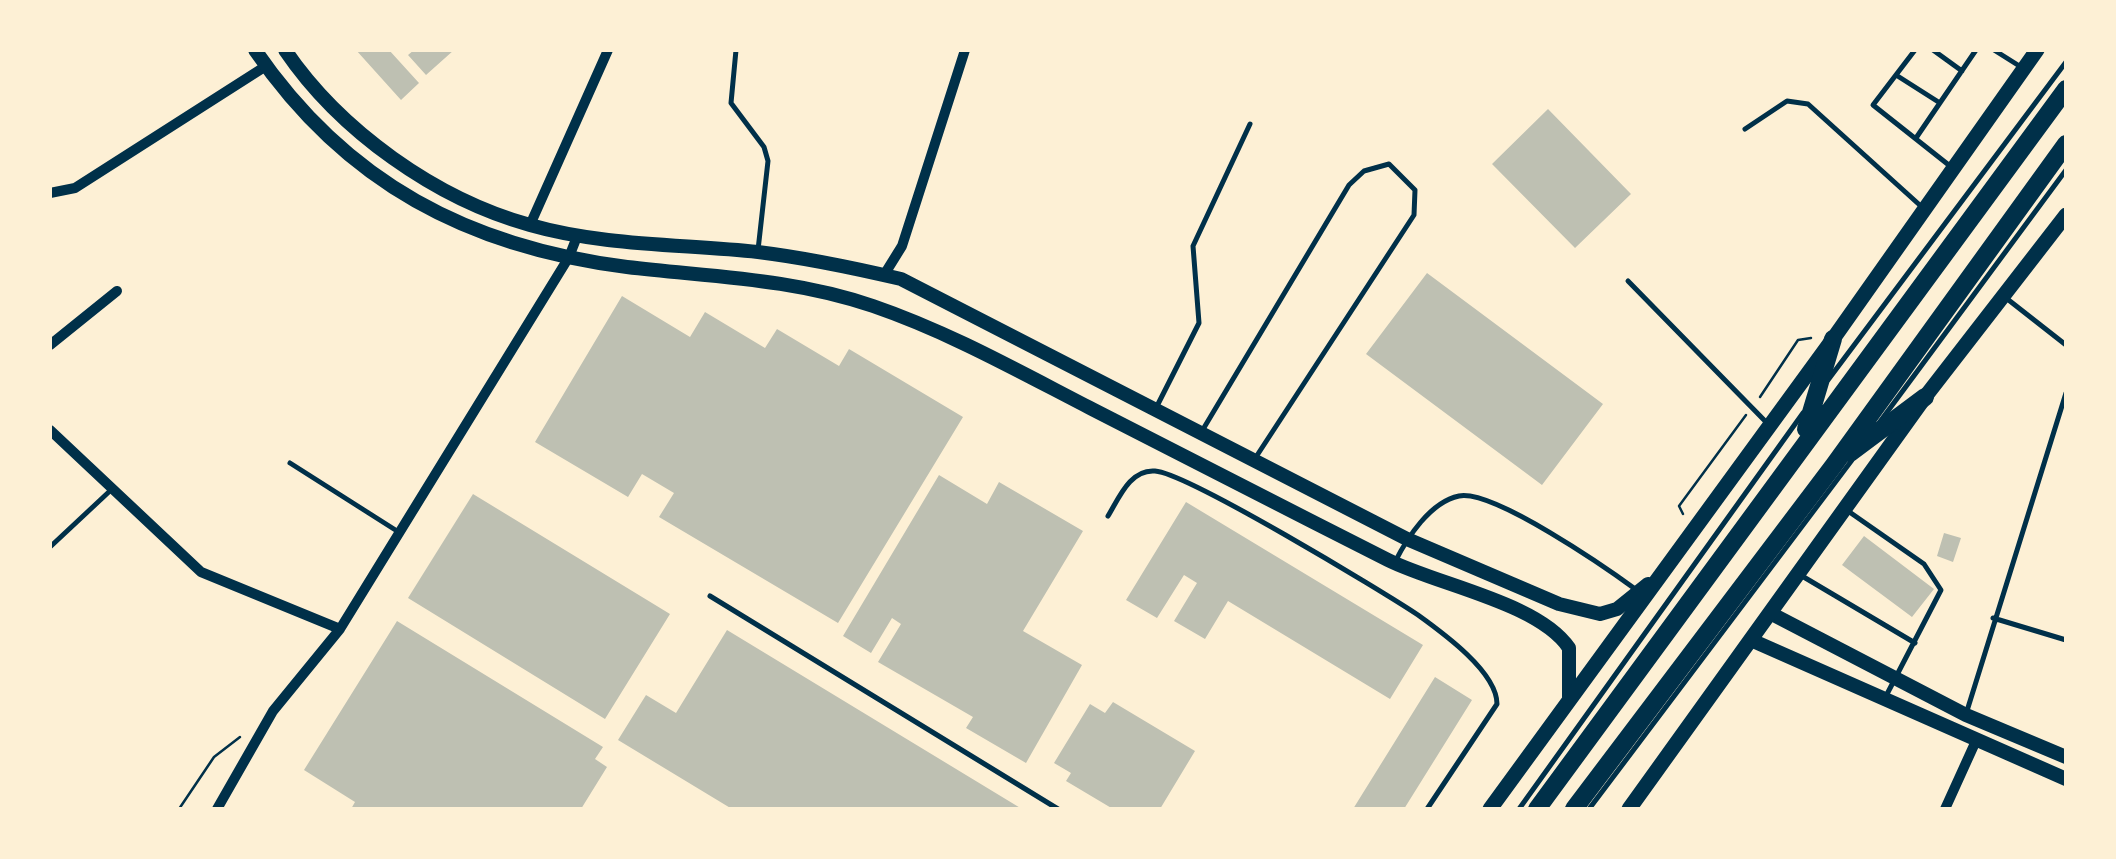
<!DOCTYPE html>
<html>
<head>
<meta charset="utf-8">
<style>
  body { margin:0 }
  #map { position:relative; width:2116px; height:859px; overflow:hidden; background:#fdf0d5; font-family:"Nunito Sans",sans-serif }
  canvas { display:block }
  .frame { position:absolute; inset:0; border:52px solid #fdf0d5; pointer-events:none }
</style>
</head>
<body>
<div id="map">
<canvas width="2116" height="859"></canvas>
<div class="frame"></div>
</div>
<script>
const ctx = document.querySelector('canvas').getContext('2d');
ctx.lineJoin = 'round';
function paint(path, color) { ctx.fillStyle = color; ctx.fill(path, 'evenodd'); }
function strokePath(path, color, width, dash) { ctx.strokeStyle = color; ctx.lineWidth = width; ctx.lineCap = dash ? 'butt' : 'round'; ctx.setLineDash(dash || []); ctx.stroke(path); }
const building = new Path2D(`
  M356 50H389L419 83 401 100Z
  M414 50H454L426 75 408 55Z
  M1548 109 1631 194 1575 248 1492 164Z
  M1427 273 1603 404 1542 485 1366 354Z
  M622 296 690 337 705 312 765 348 777 329 839 366 849 349 963 417 838 623 659 517 674 493 642 474 628 497 535 442Z
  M939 475 987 504 999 482 1083 531 1023 631 1082 665 1026 763 966 728 973 717 878 662 901 624 892 618 871 653 843 636Z
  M473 494 670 614 605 719 408 598Z
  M1186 502 1423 645 1390 699 1228 601 1205 639 1174 621 1197 583 1184 575 1157 618 1126 600Z
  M1944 533 1961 538 1953 562 1937 556Z
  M1864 536 1934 589 1912 617 1842 565Z
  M397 621 603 747 595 759 607 767 581 809H351L355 802 304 770Z
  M727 630 1022 809H732L618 740 646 695 676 713Z
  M1435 677 1472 700 1404 809H1353Z
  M1113 702 1195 751 1160 809H1113L1066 781 1071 773 1054 763 1090 704 1105 713Z`);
const path = new Path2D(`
  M1760 397 1798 340 1811 338
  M1683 514 1679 506 1746 415
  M179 809 214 757 240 737`);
const service = new Path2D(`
  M736 50 731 103 764 147 768 161 758 250
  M1915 50 1873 105 1950 166
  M1933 50 1962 71
  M1994 50 2021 67
  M1896 75 1940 103
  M1745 129 1787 101 1808 104 1923 208
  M1916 138 1976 50
  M1628 281 1766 422
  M2006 298 2066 345
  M1828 380 2066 62
  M1156 408 1199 323 1193 246 1250 124
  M1879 423 2066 170
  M1202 431 1349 185 1364 171 1389 164 1415 190 1414 215 1254 460
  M290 463 397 531
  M1848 511 1924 564 1941 590 1886 696
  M1108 516C1119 498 1130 469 1155 471 1187 473 1382 591 1418 615 1443 633 1497 672 1497 704L1427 809
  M50 547 112 489
  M1395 562C1407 538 1430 502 1459 496 1493 489 1608 569 1638 591
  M1802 576 1915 643
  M710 596 1058 809
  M1993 618 2066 640
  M1966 714 2066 393
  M1519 809 1803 413
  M1589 809 1852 460`);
const minor = new Path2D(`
  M50 193 75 188 266 66
  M530 225 608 50
  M884 275 902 246 965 50
  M50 345 117 291
  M50 430 201 572 340 629
  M217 809 273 711 340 629 569 257 578 234
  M1945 809 1975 743`);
const secondary = new Path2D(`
  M255 50C346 183 469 247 627 267 711 277 791 278 873 306 949 332 1020 372 1092 409 1190 459 1289 510 1388 560 1438 585 1539 603 1569 648V697
  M285 50C340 131 436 199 530 225 603 246 683 244 758 252 807 258 854 268 901 279L1407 539 1559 604 1600 614 1617 609 1648 584
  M1770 613 1966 715 2066 757
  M1751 640 2066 779`);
const primary = new Path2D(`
  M1490 809 1833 339 2037 50
  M1629 809 1925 397 2066 215`);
const motorway = new Path2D(`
  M1806 429 1833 339
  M1850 453 1925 397
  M1537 809 2066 89
  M1574 809 1834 465 2066 144`);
paint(building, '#bec0b2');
strokePath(path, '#003049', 2.5);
strokePath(service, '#003049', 5);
strokePath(minor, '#003049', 10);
strokePath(secondary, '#003049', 14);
strokePath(primary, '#003049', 15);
strokePath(motorway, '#003049', 18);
</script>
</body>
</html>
